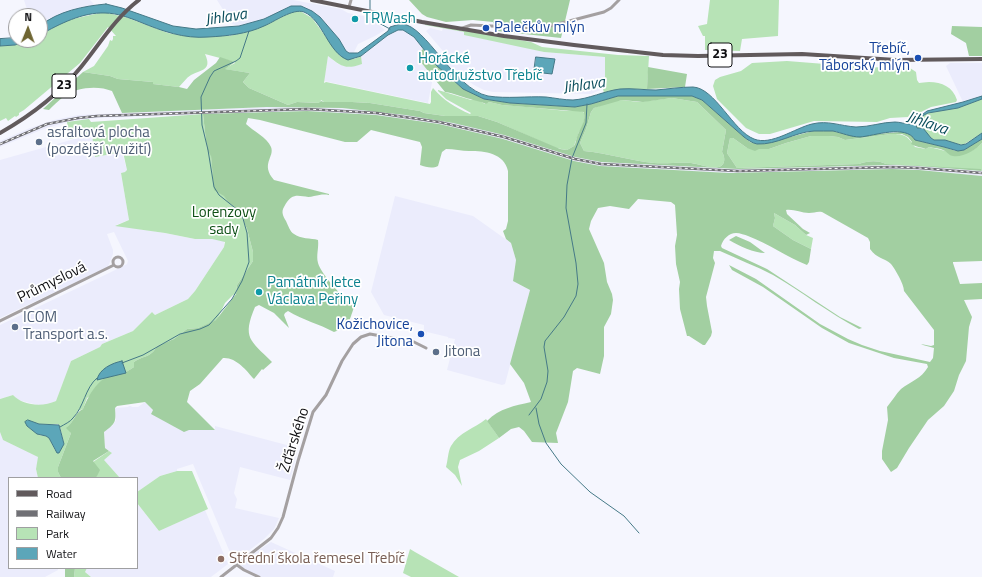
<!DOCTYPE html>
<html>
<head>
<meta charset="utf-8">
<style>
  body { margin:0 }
  #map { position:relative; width:982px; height:577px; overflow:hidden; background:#f5f6fe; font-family:"Titillium Web",sans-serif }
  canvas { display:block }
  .legend { position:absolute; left:8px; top:477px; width:130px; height:92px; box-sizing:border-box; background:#fff; border:1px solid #9f9fa1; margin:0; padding:5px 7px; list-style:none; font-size:12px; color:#101013 }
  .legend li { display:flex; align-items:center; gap:8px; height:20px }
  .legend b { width:20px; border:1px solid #9f9fa1 }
  .north { position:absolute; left:8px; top:8px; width:40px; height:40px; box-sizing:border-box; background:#fff; border:1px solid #9f9fa1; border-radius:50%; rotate:1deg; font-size:11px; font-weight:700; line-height:16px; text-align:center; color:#101013 }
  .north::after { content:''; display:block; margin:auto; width:14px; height:18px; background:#6e6532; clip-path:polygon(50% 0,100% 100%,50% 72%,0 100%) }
</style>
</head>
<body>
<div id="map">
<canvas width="982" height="577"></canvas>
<ul class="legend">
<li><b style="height:5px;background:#615a5c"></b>Road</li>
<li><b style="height:5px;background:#707075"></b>Railway</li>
<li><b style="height:11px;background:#b7e3b6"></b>Park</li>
<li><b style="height:11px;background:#5ca6b9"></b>Water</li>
</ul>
<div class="north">N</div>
</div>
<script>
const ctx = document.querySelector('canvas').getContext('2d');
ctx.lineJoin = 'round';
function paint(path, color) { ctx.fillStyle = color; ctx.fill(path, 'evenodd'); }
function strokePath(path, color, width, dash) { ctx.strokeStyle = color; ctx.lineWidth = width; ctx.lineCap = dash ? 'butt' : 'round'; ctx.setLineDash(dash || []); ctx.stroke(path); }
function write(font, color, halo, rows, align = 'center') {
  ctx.font = font + ' "Titillium Web",sans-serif'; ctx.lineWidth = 3.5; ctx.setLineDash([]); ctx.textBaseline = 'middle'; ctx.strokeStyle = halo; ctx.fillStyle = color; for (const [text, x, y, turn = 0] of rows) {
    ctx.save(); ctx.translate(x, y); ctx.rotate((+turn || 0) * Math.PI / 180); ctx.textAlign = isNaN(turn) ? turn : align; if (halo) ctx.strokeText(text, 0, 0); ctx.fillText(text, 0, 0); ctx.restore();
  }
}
const built = new Path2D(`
  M24 0H90L95 5 76 9 40 26V16H29Z
  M217 0H293L341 9 348 13 364 16 369 17 385 30 375 36 358 44 353 54 349 53 346 51 339 39 308 9 264 19 239 26 232 24Z
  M430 28 442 31 443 28 464 32 489 40 512 44 544 52 606 57 605 88 591 94 493 92 484 90 474 85 457 73 445 60 448 57 426 31Z
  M398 30H402L414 37 423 49 419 53 420 54V61L433 77 428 103 324 81 328 56 338 64 348 67 362 64 361 56 388 35Z
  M950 63H982V96L963 102 946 66Z
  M267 107H307L357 109 423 117 465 125 504 135 575 157 601 162 738 169 910 165 982 171V176L919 170 892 169 729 173 600 166 574 161 503 139 439 124 376 115 307 111 98 118 78 120 67 122 41 130 0 147V141L30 128 54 120 78 115Z
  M92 134 95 157 122 152 127 170 126 172 121 173 129 220 116 225 165 233 195 239H212L224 241V247L195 291 188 299 155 315 152 312 133 331 102 344 100 347 71 361 56 401 47 405H38L18 400 13 395 0 399V325L109 273 127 264 128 261 114 232 107 234 113 250V254L108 267 0 318V160Z
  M395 196 473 216 511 243 516 260 513 281 530 290 505 384 502 385 447 370 455 339 449 338V339L448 337 427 332 426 336H424L425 332 424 331V325L384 315 371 292Z
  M145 402 153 410 151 413 189 430H215V426L298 448 290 480 240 467 234 493 237 499 235 508 279 518 274 529 264 539 234 562 193 464 196 463 177 469V471L160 476 137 492V478H120L103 460 112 453 105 448 104 431 113 425 116 420 115 408 128 407 129 406H131L132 407H138Z
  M0 432 3 440 39 457 36 469 38 478H9V568H58V570L45 577H0Z
  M137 503 159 531 205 510 228 564 211 577H91L85 572 87 568H137Z
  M271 542 335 571 333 577H259L237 565Z`);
const green = new Path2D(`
  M710 0H779L778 36 742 39 740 51 705 50V36H703L698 26 707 24Z
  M300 11 312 18 340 56 354 59 361 56 362 64C345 70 341 66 328 56L324 83 326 82 430 104 431 102V92L433 88C443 100 456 108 470 114L471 113 446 99 438 91V90L471 100H478L485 104 489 102 502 105 527 107 567 111 579 110 585 113 583 127 579 132 574 146 567 150 556 148 497 122 478 116H445L424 113 420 111 370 103 352 102H324L321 100 320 103 297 102 288 105 249 88 243 82 250 73 224 69 235 63V62L205 54C212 70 203 69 191 75 186 78 183 83 179 87L153 84V82L118 79 110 76 83 72 94 66 108 46 110 40 112 41 113 39V36H116L108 27 80 63 24 110 19 113V115L16 117 15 116 8 121 6 118 0 121V46L15 45 29 40H40V35L68 20 104 12 128 18 168 33 186 36H229L250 31 263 26 292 12Z
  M425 24 531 42 542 47 618 55 649 56 647 89H619L604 93 603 89 605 88V57L544 52 464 35V32L425 25Z
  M787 61 863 67 910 68 916 72 917 80 919 83C922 83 925 82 929 82 942 82 953 87 957 100L956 102 931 107 919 113 908 117 890 118 877 122 814 121 770 134H759L746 128 717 99 713 86 715 80 720 77 741 71 752 63Z
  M672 98 697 102 726 130 722 152C725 156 726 165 719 167 712 169 699 164 691 163 679 162 667 164 654 163 631 161 608 153 584 151L580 143 586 129 591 112 594 108 610 102 622 100 639 102Z
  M982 99V133L963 145 941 140H934L917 128 916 125 924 115 928 113 958 108Z
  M203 114 207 150 211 155 213 175 228 202 239 211 247 229 253 252V261L237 285 236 294 233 295 225 303 217 320 198 328 187 329 174 339 157 346C151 358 144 355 134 362V367L87 398 83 409 78 411 69 427 71 433 58 467V472L61 478H38L36 469 38 457 3 440 0 432V399L13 395C23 406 43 407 56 401L71 361 100 347 102 344 133 331 152 312 155 315 188 299 195 291 224 247 225 242 212 239H195L165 233 115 226 129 220 121 173 125 172 127 170 123 152 95 157 92 135 69 139 67 122 89 119 91 122ZM32 422 39 424H58L60 427 64 444 55 450 49 438 46 436 39 435 27 426Z
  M891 134C904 134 907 135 915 147L926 149 929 147C950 151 964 161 982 143V170L886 164C877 160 868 161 859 164L737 168 727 153 730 138H733L747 148 769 149 786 143 811 136H829L838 137 845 140Z
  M774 213 795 225 806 235 813 238 811 249 793 240 773 226 775 218Z
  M486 419 499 438 479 451 460 460 458 467 462 486 455 475 446 467C448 460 448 451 451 446 458 433 475 428 486 419Z
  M109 451 112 453 104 460 120 478H96L97 474 93 462Z
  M177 471H192L208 509 159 531 137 503V492L160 476Z
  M410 549 415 552 459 577H411L403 573Z
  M75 568H87L85 572 91 577H74Z`);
const forest = new Path2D(`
  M409 0H570L561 38 497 31 493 22 473 20 446 22 427 17 422 14Z
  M952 26 982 27V56H969L966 43 951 34Z
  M423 49 437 66 463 89 484 99 510 103 575 107 591 104 618 96H692L702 100 744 137 750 142 757 144 775 141 813 131H833L854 136 900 132H905L913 136 915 140 944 147 956 151 964 150 982 139V143C976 150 962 158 953 156 950 156 948 153 945 151 940 148 934 148 929 147L926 149C921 147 916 147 911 144L912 142 908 137 902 134H891L845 140 838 137 829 136H811L786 143 769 149H759L755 151 747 148 733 138H730L727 153 737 168 859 164C868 161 877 160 886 164L981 169 982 171 919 166 892 165 738 169 601 162 575 157 504 135 453 123 405 115 342 108 267 107 122 113 112 91C98 85 76 87 63 97 58 101 53 106 49 110L43 109 83 72 110 76 118 79 153 82V84L179 87 187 89 194 80 216 63 220 57 235 62 225 69 250 73 243 82 249 88 288 105 297 102 319 103 321 101 324 102H352L370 103 420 111 424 113 445 116H478L497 122 560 149 567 150 574 146C576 143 576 140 577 137 580 128 586 122 584 112L502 105 489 102 486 104C480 101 476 101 470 99 462 97 454 93 445 92L420 61V54L419 53ZM672 98 697 102 726 130 722 152C725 156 726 165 719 167 713 169 698 164 691 163 679 162 667 164 654 163 631 161 608 153 584 151L580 143 586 129 591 112 594 108 622 100 643 102Z
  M648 67 687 74 685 87 647 89Z
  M307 111 376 115 439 124 503 139 574 161 600 166 729 173 892 169 919 170 982 176V261L953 262V263L960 284 982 283V299L964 300 972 317 969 327 966 361 959 375 954 391 944 406 928 420 909 448 897 468 891 472 882 459V451L888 420 887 407C892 401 896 394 901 389 911 381 921 379 928 367L927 364 894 358 849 343 822 328 763 287 732 270 729 265 756 279 820 324 848 339 862 345 880 351 930 362 933 358 934 348 923 345 921 344 931 346 934 345V330L904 291C904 284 895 269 891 264 885 258 877 259 870 249V242L868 238 822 212C817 211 814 213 809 213 801 213 794 209 786 210L787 214 803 229 810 233 806 235 795 225 774 213 775 218 773 226 793 240 811 249 809 262 807 265C787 257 769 244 748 236 745 235 740 233 736 233 729 233 723 239 721 246L722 248 767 269 840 317 862 328 859 329C829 313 802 292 773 275 756 266 737 259 720 251H714L713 258 715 263 706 297 707 306 712 332 711 336 705 345H703L689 336H687L680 309 679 289 680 282 676 264 675 246 677 235 675 205 671 202 638 199 629 209 610 206 598 208 591 221 589 229 604 263 607 282 612 294 613 300 611 314 604 327V356L600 374 577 368 573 371 568 402 556 433 558 443 532 442 524 431 519 427 511 429 499 438 487 421C500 408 514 406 531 402L524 383 510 364 530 290 513 281 516 260 511 243 506 239 503 231 506 229 508 221V171C504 153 485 151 469 151 462 151 454 149 446 149L442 152 438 166C432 169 426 167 420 165L422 147 420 142 371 130 357 142H345L260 120 248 118 246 124C253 131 267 137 271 147 275 157 260 164 274 180L329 194V195C323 194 320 195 314 196 302 200 294 188 284 207 281 212 283 216 286 221 288 225 290 232 294 234 300 239 311 238 318 240 319 248 316 255 318 263 321 274 344 299 354 307 349 322 349 326 334 332 319 324 303 320 288 311L285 313 284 315 289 328 274 313 259 305 255 307C242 338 250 340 272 362L263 370 262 369 254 379C246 370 236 357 223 358L200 384 190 391 187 402 215 430H189L184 432 151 414 153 410 145 402 117 406 115 408C116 422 116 423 104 432L105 448 109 451 93 461 100 470 96 478H61L58 472V467L71 433 66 428C74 423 74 413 83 409 87 399 96 381 108 377 119 374 123 375 134 367V362C144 355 151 358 157 346L174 339 187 329 198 328 216 320 236 294 237 285 253 261V252L247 229 239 211 228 202 224 196 214 190 211 156 207 150 203 114Z
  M736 236 750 242 765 253C754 253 739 246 729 240Z
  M65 568H75L74 577H65Z`);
const water = new Path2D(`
  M106 4 122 8 173 26 196 29 239 26 264 19 291 6H301L312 11 320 17 339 39 346 51 349 53H358L388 31 390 27C394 26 398 24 402 24 426 25 454 89 488 96 507 99 527 96 546 97 555 98 564 100 573 100 589 99 604 91 620 89 632 88 644 90 656 90 668 89 680 87 693 87 715 88 733 131 754 139 771 146 795 128 812 124 828 120 840 126 856 127 870 127 882 122 895 122 900 122 905 124 910 124L927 111 963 102 982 96V99L958 108 928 113 924 115 916 125 917 128H923L931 138 934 140H945L961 145 966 144 982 133V139L964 150 958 151 944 147 915 140C906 124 874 136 860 137 851 137 842 133 833 131 827 131 820 131 814 131 795 132 777 145 757 144 752 143 748 140 744 137L702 100 692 96H618L591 104 575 107 510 103 484 99 463 89 452 79 437 66 414 37 403 30H398L388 35 361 56 348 60C328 53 323 20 304 12 293 8 274 22 264 26 247 34 227 36 208 37 184 39 162 31 140 22 130 18 117 13 105 13 83 12 59 24 40 35V26C58 11 84 6 106 4Z
  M16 38V40H29L15 45 0 46V39Z
  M536 57 555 59 552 74 534 72Z
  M122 361 126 373 97 380C99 369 112 363 122 361Z
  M28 420 39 424 59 425 64 444 59 453H57L49 438 46 436 37 434 27 426 25 422Z`);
const stream = new Path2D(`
  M370 9V0
  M370 13 377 22 390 29
  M122 363 143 355 180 334 200 329 209 325 232 299 242 281 249 262 247 233 242 215 239 211 219 195 214 187 208 150 202 125 201 97 210 77 214 71 236 61 240 58 249 31
  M536 408 539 424 546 443 561 464 590 492 624 516 639 533
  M529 415 541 399 547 382 548 371 544 347 545 341 564 317 576 296 578 284 576 263 566 208 567 185 572 158 586 123 587 104
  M60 427C65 424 70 422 73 418 84 407 85 388 97 378`);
const minor = new Path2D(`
  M349 7 351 0
  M460 29 471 25 533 28 550 26 604 12 611 8 619 0
  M113 262a5 5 0 1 1 10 0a5 5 0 1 1-10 0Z
  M0 321 114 265
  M237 565 244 570 259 577
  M221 577 271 538 278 528 283 517 298 461 313 412 326 395 342 361 353 344 361 337 370 334 414 342 426 348`);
const major = new Path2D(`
  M312 0 422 22 504 36 574 45 663 55 698 56 802 54 896 60 982 59
  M0 133C30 116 59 94 81 67 99 45 115 18 139 0`);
const rail = new Path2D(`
  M0 144 47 124 78 118 97 116 307 109 377 113 439 122 504 137 575 159 601 164 738 171 892 167 919 168 982 173`);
const markers = [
  [355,19,4,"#0f9aa8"],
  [486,28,4,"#1a4fb4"],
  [918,58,4,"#1a4fb4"],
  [410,68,4,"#0f9aa8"],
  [39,142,4,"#5c6f8a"],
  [259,292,4,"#0f9aa8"],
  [15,327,4,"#5c6f8a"],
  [421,334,4,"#1a4fb4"],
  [436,352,4,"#5c6f8a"],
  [221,559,4,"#8d6e63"]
];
const shields = [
  [720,55,24],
  [64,86,24]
];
const shieldNames = [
  ["23",720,55],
  ["23",64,86]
];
const cultureNames = [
  ["TRWash",363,19],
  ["Horácké",418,59],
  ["autodružstvo Třebíč",418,76],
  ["Památník letce",267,283],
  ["Václava Peřiny",267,300]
];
const transitNames = [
  ["Palečkův mlýn",494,28,"left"],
  ["Třebíč,",910,49],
  ["Táborský mlýn",910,66],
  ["Kožichovice,",413,325],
  ["Jitona",413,342]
];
const serviceNames = [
  ["asfaltová plocha",47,133],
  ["(pozdější využití)",47,150],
  ["ICOM",23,318],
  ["Transport a.s.",23,335],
  ["Jitona",444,352]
];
const parkNames = [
  ["Lorenzovy",224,213],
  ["sady",224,230]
];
const streetNames = [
  ["Průmyslová",52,283,-26],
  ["Žďárského",295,440,-72]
];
const educationNames = [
  ["Střední škola řemesel Třebíč",229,559]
];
const waterNames = [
  ["Jihlava",226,18,-9],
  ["Jihlava",584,86,-8],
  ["Jihlava",927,124,19]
];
paint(built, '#ebecfc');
paint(green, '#b7e3b6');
paint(forest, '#a2cfa1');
paint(water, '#5ca6b9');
strokePath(water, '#457987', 1);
strokePath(stream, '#457987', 1);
strokePath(minor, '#a4a0a1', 3);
strokePath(major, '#615a5c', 4);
strokePath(rail, '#707075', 2.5);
strokePath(rail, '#fff', 1, [3]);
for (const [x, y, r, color] of markers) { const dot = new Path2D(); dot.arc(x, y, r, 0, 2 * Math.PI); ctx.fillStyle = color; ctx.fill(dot); strokePath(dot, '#fff', 1.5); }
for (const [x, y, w] of shields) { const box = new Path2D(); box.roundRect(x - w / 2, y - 12, w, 24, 3); ctx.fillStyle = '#fff'; ctx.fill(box); strokePath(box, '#101013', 1); }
write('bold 14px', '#101013', null, shieldNames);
write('15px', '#0d838f', '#fff', cultureNames, 'left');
write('15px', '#164399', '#fff', transitNames, 'right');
write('15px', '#4e5e75', '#fff', serviceNames, 'left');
write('15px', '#0e4f16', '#fff', parkNames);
write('15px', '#101013', '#fff', streetNames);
write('15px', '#785e54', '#fff', educationNames, 'left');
write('italic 16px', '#0b4d5c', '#fff', waterNames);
</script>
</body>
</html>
